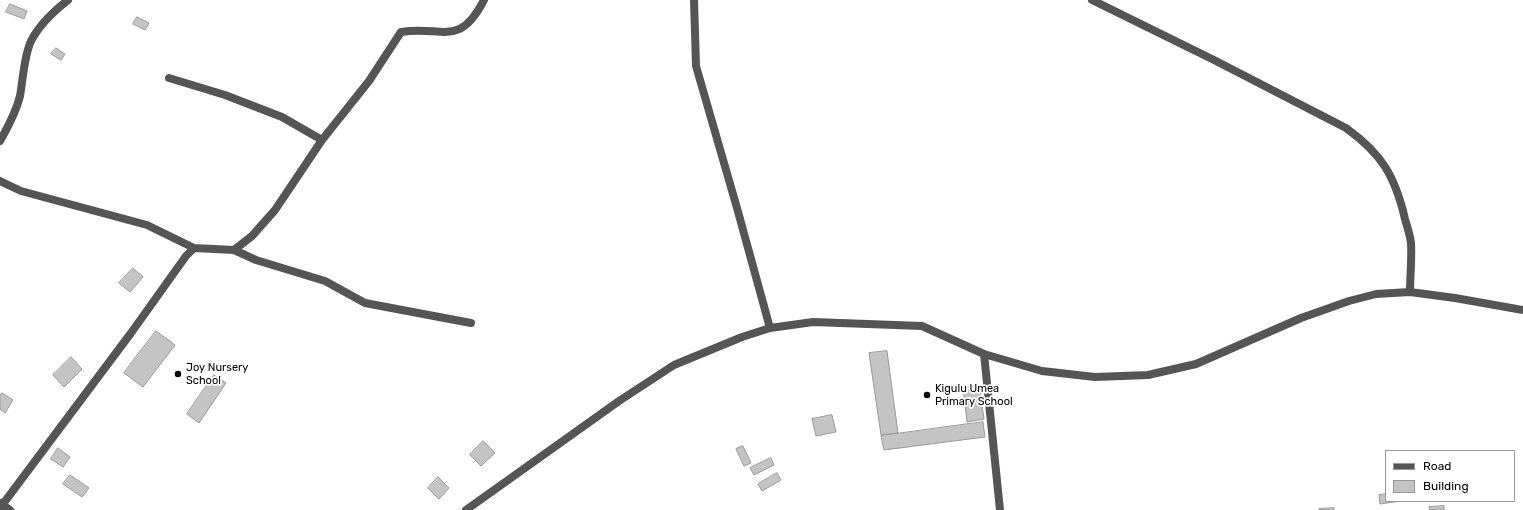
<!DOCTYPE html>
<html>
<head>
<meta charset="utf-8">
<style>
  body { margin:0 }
  #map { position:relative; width:1523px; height:510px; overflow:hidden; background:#fff; font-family:Rubik,sans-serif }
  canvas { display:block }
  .legend { position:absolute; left:1385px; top:450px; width:130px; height:52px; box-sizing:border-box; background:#fff; border:1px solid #999; margin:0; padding:5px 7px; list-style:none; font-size:12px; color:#000 }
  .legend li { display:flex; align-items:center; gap:8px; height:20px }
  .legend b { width:20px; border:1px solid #999 }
</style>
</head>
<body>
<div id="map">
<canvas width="1523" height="510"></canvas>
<ul class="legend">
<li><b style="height:5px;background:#555"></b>Road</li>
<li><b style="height:11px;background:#c4c4c4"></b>Building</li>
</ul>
</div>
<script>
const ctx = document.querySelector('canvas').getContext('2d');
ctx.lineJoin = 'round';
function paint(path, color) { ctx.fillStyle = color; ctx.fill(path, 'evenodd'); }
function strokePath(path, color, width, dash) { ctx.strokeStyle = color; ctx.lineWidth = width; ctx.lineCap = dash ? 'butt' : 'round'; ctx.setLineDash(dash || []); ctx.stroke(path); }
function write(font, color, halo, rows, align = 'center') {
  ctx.font = font + ' Rubik,sans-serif'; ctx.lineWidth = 3.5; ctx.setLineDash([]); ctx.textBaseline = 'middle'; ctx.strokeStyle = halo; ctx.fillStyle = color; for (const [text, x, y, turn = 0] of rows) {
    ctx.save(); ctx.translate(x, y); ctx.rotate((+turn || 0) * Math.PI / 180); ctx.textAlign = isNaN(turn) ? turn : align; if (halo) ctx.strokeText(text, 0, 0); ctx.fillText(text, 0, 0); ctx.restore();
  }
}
const building = new Path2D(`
  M10 4 27 11 24 19 6 12Z
  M137 17 149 23 145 30 133 24Z
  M56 48 65 54 61 60 51 54Z
  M133 268 143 277 130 292 119 283Z
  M156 331 175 345 143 387 124 373Z
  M887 351 898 433 881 435 869 353Z
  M71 357 82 369 64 387 53 375Z
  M214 375 226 383 199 423 187 414Z
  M979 385 984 419 967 422 963 387Z
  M2 393 13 400 5 413 0 409V396Z
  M832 415 836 432 816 436 812 419Z
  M983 422 985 437 884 450 881 436Z
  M483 441 495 453 481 466 470 455Z
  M743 446 751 463 744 466 736 449Z
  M58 448 70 457 63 467 51 459Z
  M771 458 774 465 754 475 750 468Z
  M777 473 781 480 762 491 758 484Z
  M70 475 89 488 82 497 63 484Z
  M438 477 449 488 439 499 428 488Z
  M1386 494V501H1401L1380 504 1379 495Z
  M1444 506V510H1430L1429 507Z
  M1334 508V510H1319V509Z`);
const street = new Path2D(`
  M694 0 696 66 737 208 770 328
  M1092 0 1214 60 1346 128C1382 154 1395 176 1405 219 1407 226 1410 235 1411 243 1412 259 1410 276 1410 292
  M169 78 225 95 282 117 322 140
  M0 141C8 127 16 112 20 96 23 79 24 56 31 41 39 25 54 11 68 0
  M0 181 21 191 147 225 194 248
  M234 250 256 260 325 281 365 303 471 323
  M984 354 1000 510
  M0 503 10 510
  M0 508 131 333 186 256 194 248 234 250 252 236 275 210 322 140 369 81 401 32C442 25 459 49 484 0
  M466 510 619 401 674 365 742 337 770 328 813 322 922 326 984 354 1042 371 1095 377 1148 375 1196 364 1301 318 1349 301 1376 294 1410 292 1455 298 1523 310`);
const markers = [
  [178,374,4,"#000"],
  [927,395,4,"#000"]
];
const poiNames = [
  ["Joy Nursery",186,368],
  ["School",186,381],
  ["Kigulu Umea",935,389],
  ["Primary School",935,402]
];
paint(building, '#c4c4c4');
strokePath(building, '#999', 1);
strokePath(street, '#555', 8);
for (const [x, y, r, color] of markers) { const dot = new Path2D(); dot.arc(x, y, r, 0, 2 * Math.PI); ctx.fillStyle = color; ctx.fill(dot); strokePath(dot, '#fff', 1.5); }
write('11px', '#000', '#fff', poiNames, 'left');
</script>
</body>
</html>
